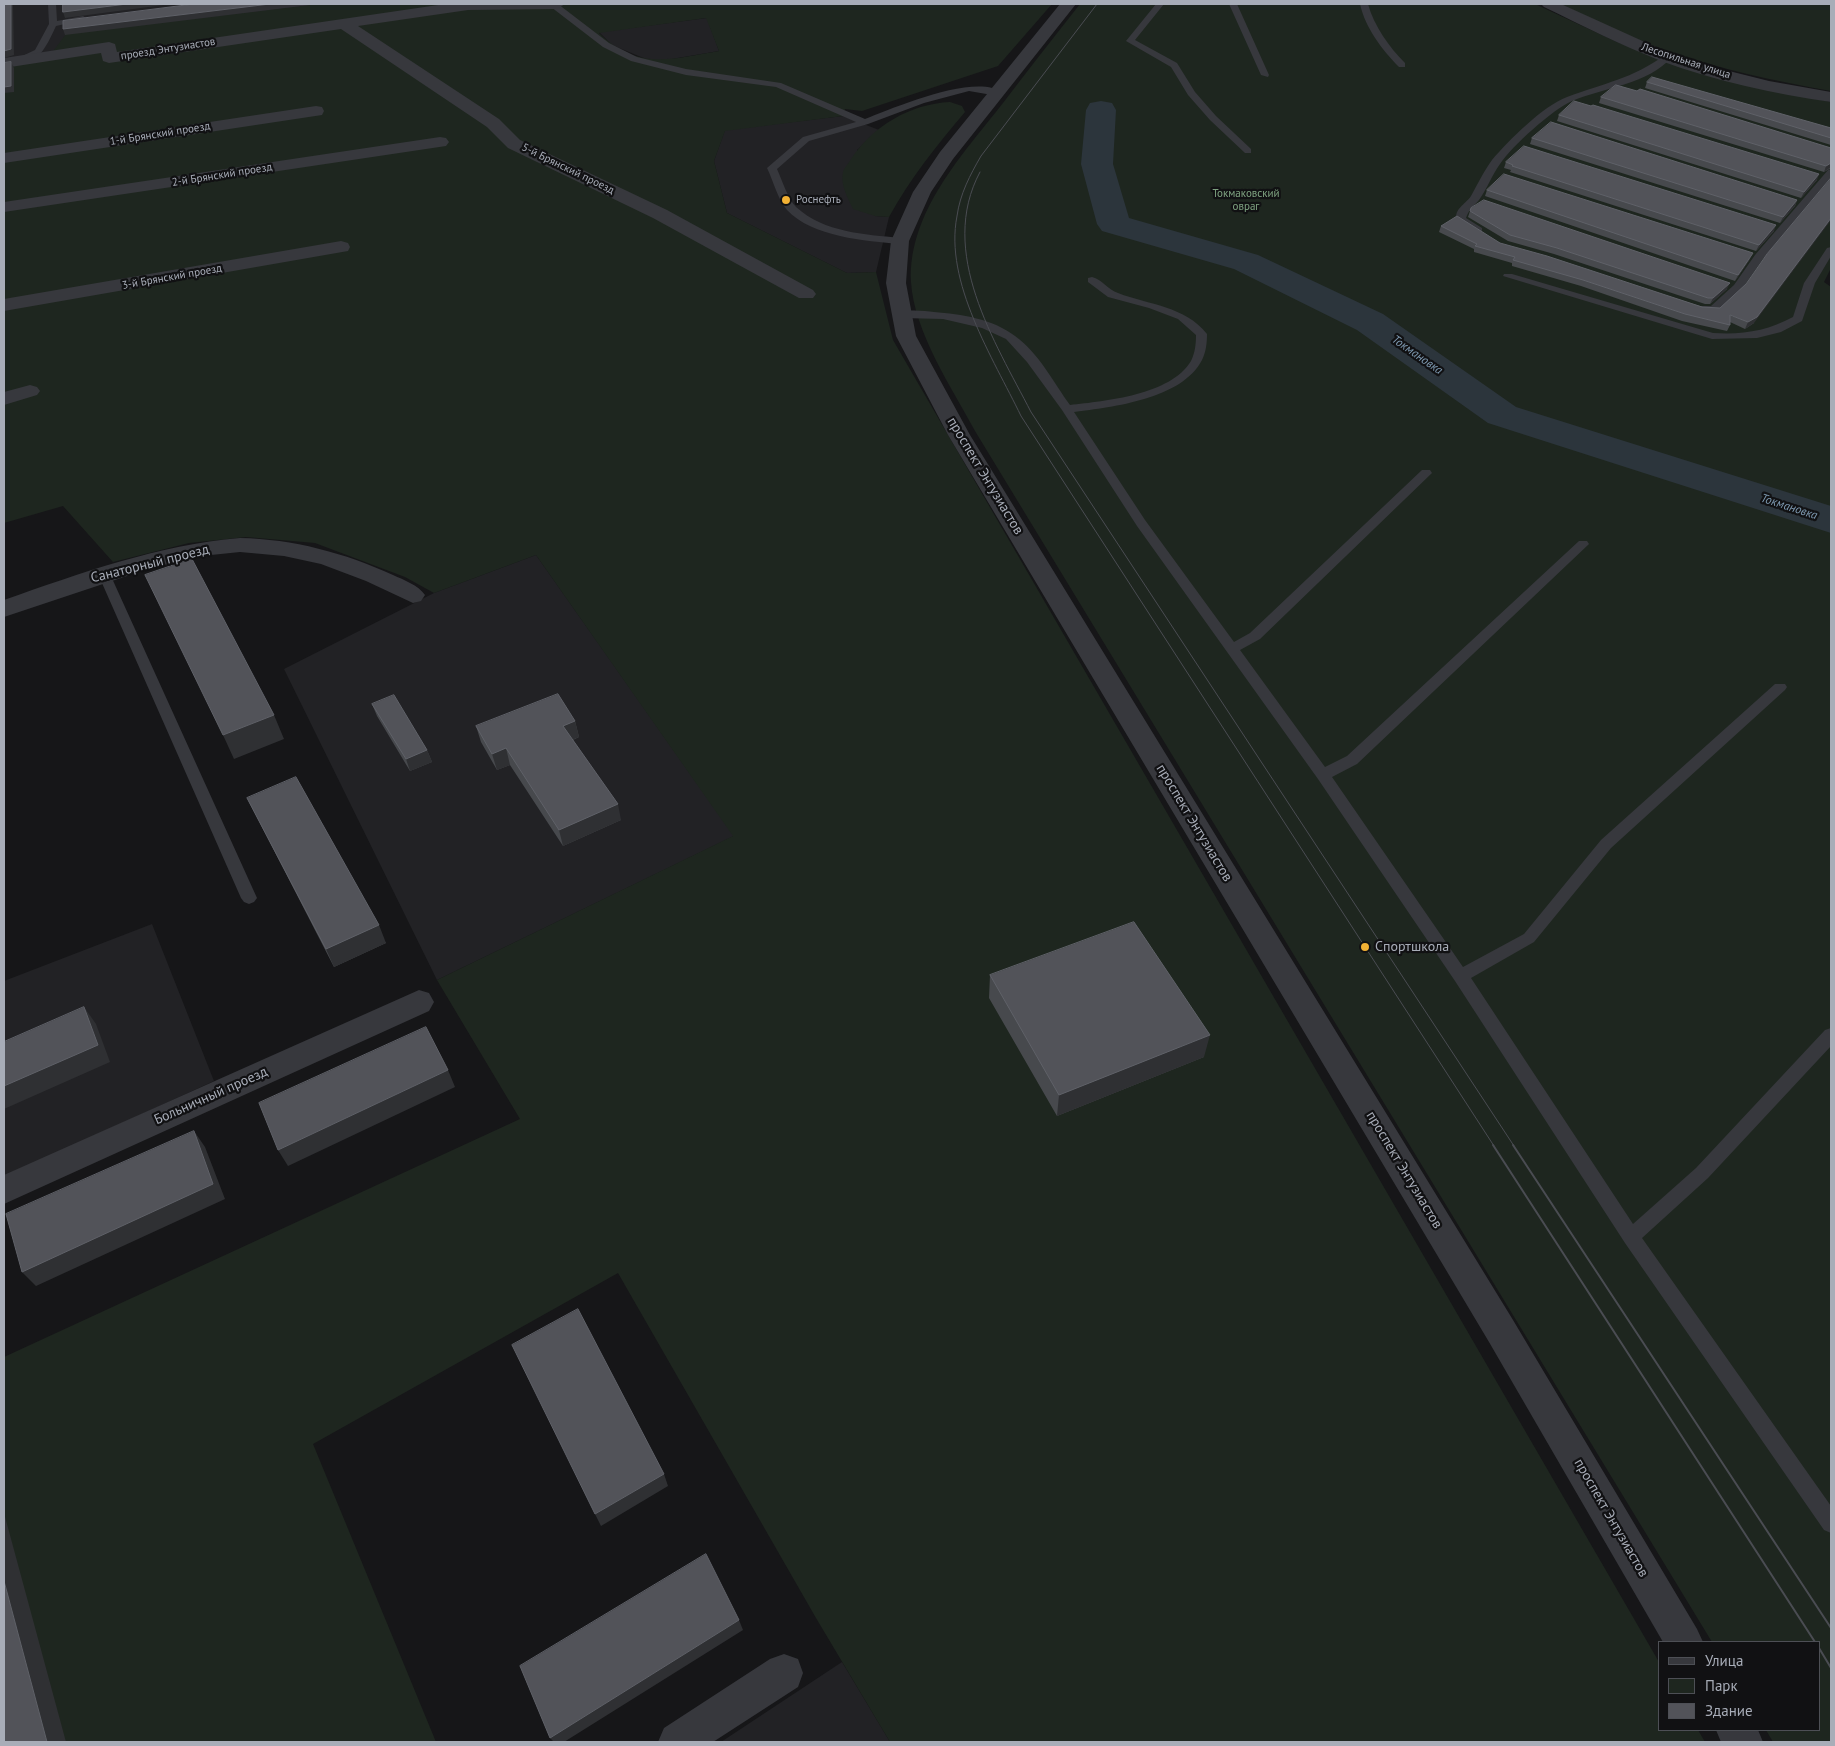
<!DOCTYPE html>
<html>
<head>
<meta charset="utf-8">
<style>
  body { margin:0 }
  #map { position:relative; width:1835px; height:1746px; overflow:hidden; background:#161618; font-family:"PT Sans",sans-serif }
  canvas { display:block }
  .frame { position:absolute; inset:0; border:5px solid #a8adb8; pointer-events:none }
  .legend { position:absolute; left:1658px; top:1641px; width:162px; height:90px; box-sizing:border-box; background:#111113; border:1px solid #4d4f55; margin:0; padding:6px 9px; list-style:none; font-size:15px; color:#a8adb8 }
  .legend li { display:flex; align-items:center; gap:10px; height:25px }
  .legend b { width:25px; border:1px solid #4d4f55 }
</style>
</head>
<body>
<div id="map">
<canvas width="1835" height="1746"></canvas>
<div class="frame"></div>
<ul class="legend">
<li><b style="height:6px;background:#37383d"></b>Улица</li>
<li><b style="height:14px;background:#1e261f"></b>Парк</li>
<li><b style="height:14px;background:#525359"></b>Здание</li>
</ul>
</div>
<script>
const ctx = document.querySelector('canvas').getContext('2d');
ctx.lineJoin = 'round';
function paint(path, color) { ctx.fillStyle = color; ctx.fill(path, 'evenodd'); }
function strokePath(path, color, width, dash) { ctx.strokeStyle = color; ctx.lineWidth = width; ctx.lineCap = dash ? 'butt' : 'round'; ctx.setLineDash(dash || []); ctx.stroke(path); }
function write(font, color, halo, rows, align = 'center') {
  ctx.font = font + ' "PT Sans",sans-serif'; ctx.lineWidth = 4.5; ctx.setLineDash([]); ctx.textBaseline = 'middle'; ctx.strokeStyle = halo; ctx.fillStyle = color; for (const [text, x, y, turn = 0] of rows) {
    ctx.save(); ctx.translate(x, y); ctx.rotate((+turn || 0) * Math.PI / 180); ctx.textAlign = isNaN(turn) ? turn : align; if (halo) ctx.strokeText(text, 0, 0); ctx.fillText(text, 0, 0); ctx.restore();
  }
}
const built = new Path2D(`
  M4 4H318L51 54 4 60Z
  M707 18 719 51 660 61 646 59 612 45 599 32Z
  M843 116 879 130 857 150 875 216 889 217 876 272 847 273 727 213 714 161 725 130Z
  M536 555 734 836 437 980 284 669 434 593Z
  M152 924 214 1081 4 1177V981Z
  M842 1662 890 1742H721Z`);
const green = new Path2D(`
  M318 4H1052L998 66 862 111 845 109 843 116 725 131 714 161 727 213 847 273 876 272 893 340 1659 1662V1730H1698L1705 1742H890L816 1618 618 1273 313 1444 436 1742H4V1357L520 1119 437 980 733 836 536 555 434 593 405 577 315 543 246 537 189 543 113 562 63 506 4 523V68L51 54 66 34ZM706 18 719 51C671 59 638 71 599 33Z
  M1080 4H1535L1619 43 1789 94 1831 102V268L1824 282 1831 287V1742H1773L1766 1730H1819V1642H1712L975 431C952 388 914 332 911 282 908 212 963 154 1003 103 1028 70 1054 37 1080 4Z
  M1560 4H1831V91C1775 81 1719 69 1665 50 1629 37 1594 20 1560 4Z
  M950 102 962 106 965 112C936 146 910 179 889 217L875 216 853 209C848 198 840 185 843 172 844 168 849 163 851 159 873 126 910 104 950 102Z`);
const river = new Path2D(`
  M1101 101 1112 103 1116 110 1113 164 1129 218 1258 255 1383 314 1516 407 1831 506V533L1488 423 1357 330 1234 269 1102 231 1097 224 1081 164 1086 110 1090 103Z`);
const service = new Path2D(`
  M48 4H56L57 21 83 16 87 19 56 26C48 43 39 66 16 63V59L35 50 49 24Z
  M551 4H558L609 43 637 57 686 69 781 83 865 119C894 108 976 72 1003 93L998 96 969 91 924 103 868 124 809 141 777 169C782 180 788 199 796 207 825 233 864 234 900 238L905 241 900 244C866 241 812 237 787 210 778 200 773 180 767 168L803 137 856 122 776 87 686 75 631 61 603 47 551 7Z
  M1156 4H1164L1135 40 1177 63 1195 92 1216 116 1251 149V153H1245L1210 120 1188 95 1171 67 1126 41Z
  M1229 4H1237L1269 75 1268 77 1261 75Z
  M1360 4H1368C1374 26 1389 47 1405 63V67H1399C1382 50 1365 27 1360 4Z
  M1665 55 1672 57C1647 85 1605 87 1572 101 1552 110 1512 146 1500 164 1492 175 1487 189 1479 200 1473 207 1469 209 1466 218L1482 228V232H1474L1457 221C1453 209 1465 205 1471 196 1477 185 1484 171 1492 160 1509 140 1543 106 1567 97 1604 83 1632 79 1665 55Z
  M1831 169V178L1763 259 1742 289 1717 312 1695 310V306H1711L1734 285 1755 255 1828 170Z
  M1831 247V256L1815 283 1802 321 1781 332 1757 338 1712 339 1503 276 1504 274H1512L1713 333C1742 335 1767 331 1793 317L1804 283 1827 248Z
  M1092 277C1102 279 1108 290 1118 293 1149 305 1185 306 1207 334 1207 343 1206 352 1202 360 1182 399 1113 407 1074 412L1145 520 1234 642 1250 633 1422 470H1430L1432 473 1260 639 1240 650 1325 767 1347 756 1579 541H1587L1589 544 1357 764 1332 777 1463 967 1524 934 1601 840 1775 684H1785L1787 687 1785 690 1611 848 1534 942 1471 978 1633 1224 1696 1168 1825 1030 1831 1028V1046L1708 1178 1642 1238 1831 1506V1533L1824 1530 1625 1243 1455 981 1318 779 1137 526 1062 410 1027 362 1006 339 982 328 943 319 902 318 897 315C904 308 924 311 934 312 961 314 993 319 1015 336 1038 352 1054 383 1070 405 1105 401 1171 395 1191 361 1195 353 1196 344 1196 335L1178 319 1149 308 1108 297 1088 282V278Z
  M104 570 110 574 257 898 254 902 249 904 244 902 241 898 98 574Z`);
const minor = new Path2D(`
  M445 4H565L557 9 468 10 358 26 499 119 520 140 667 210 813 290 816 294 813 298H799L653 218 508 148 487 127 341 29 109 63 103 61 101 53 4 68V58L109 42 115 44 117 52Z
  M1541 4H1561L1658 48 1713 67 1769 81 1831 92V102C1774 94 1716 81 1661 61 1621 45 1583 26 1544 7Z
  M316 106 322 107 324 111 322 115 4 163V153Z
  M440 137 446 138 449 142 446 146 4 212V202Z
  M341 241 348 243 350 247 348 251 4 311V299Z
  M30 385 37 387 40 391 37 395 4 405V392Z
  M240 538C293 539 345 553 393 575 404 580 418 585 425 595L421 601 413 603 366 581 321 564 284 556 240 552 211 555 154 567 4 617V600C81 573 158 545 240 538Z
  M419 990 429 993 434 1002 429 1011 4 1204V1175Z
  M784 1654 798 1659 803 1673 798 1687 713 1742H658L664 1728 770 1659Z`);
const tertiary = new Path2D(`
  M1060 4H1076L953 159 931 192 909 241 906 283 916 336 970 435 1513 1320 1697 1629 1703 1642H1663L1489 1342 948 435 896 336 886 283 891 241 913 192 940 152Z
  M1716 1730H1758L1763 1742H1721Z`);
const tramFar1 = new Path2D(`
  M1097 4 981 156C970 175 960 194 957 216 944 282 993 358 1021 416L1494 1146
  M980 172C937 252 995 342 1031 412L1514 1146`);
const tram = new Path2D(`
  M1493 1145 1815 1642
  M1513 1145 1831 1628
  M1819 1648 1831 1668`);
const wall = new Path2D(`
  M1647 82 1831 128V145L1645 88Z
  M1601 97 1831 148V168L1824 172 1599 103Z
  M1591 106 1817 180 1801 198 1557 121 1559 115Z
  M1532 138 1797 200 1795 206 1780 223 1530 144Z
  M1506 162 1774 231 1756 251 1510 172 1511 170 1504 168Z
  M1487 190 1750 259 1735 281 1485 196Z
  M1470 211 1727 289 1710 304H1705L1554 254 1508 241 1468 217Z
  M1441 226 1500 243 1754 323 1745 329 1730 322V325L1727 331 1682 321 1581 286 1512 266V263L1474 252V249L1439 232Z
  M372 704 427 750 432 762 410 771 377 716Z
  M575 721 579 737 573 740 621 820 563 846 510 765 497 770 481 742 476 726Z
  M247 798 386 943 334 967Z
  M990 975 1204 1057 1057 1116 989 998Z`);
const shadedWall = new Path2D(`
  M11 4H13L14 55 4 58V51Z
  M127 4H171L65 18 63 12Z
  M270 4H318L65 35 63 29Z
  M11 62 14 68V92L4 93V87Z
  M1831 163V167L1824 172 1826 166Z
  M1819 174 1817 180 1801 198 1804 192Z
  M1797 200 1795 206 1780 223 1783 217Z
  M1831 218V220L1754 323 1745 329 1748 322Z
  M1776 225 1774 231 1756 251 1759 245Z
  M1753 253 1750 259 1735 281 1738 275Z
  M1730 283 1727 289 1710 304 1713 298Z
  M274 715 284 739 234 759 223 735Z
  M575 721 579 737 567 742 563 726Z
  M506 748 510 765 497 770 492 754Z
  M427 750 432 762 410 771 406 759Z
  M618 804 621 820 563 846 559 830Z
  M379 925 386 943 334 967 326 949Z
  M84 1007 96 1024 110 1062 4 1109V1086Z
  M1210 1035 1204 1057 1057 1116 1059 1095Z
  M448 1070 455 1087 288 1166 278 1150Z
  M194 1131 205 1147 225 1199 36 1286 22 1272Z
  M664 1474 668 1486 601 1526 595 1514Z
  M4 1513 66 1742H47L4 1581Z
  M739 1620 743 1630 564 1742H554L550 1738Z`);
const building = new Path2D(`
  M4 4H11V49L4 51Z
  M63 4H127L63 12Z
  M194 4H270L63 29V21Z
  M11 62V86L4 87V63Z
  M1652 77 1831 128V138L1647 82Z
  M1616 85 1637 91 1640 89 1831 148V163L1826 166 1601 97Z
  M1574 101 1591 106 1593 105 1819 174 1804 192 1559 115Z
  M1551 122 1797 200 1783 217 1532 138Z
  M1524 146 1776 225 1759 245 1512 166 1513 165 1506 162Z
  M1504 174 1753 253 1738 275 1487 190Z
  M1831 178V218L1757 317 1748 322 1730 315V325L1685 314 1583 280 1513 260 1515 257 1475 246 1477 244 1441 226 1457 216 1500 243 1547 256 1702 307 1720 308 1746 284 1767 254Z
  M1484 200 1730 283 1713 298H1708L1557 248 1510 235 1470 211 1471 208Z
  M192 559 274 715 223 735 145 575Z
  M558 694 575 721 563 726 618 804 559 830 506 748 492 754 476 726Z
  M394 695 427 750 406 759 372 704Z
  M296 777 379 925 326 949 247 798Z
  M1134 922 1210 1035 1059 1095 990 975Z
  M84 1007 98 1045 4 1086V1042Z
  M426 1027 448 1070 278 1150 259 1103Z
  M194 1131 213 1184 22 1272 6 1214Z
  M578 1309 664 1474 595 1514 512 1345Z
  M706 1554 739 1620 550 1738 520 1666Z
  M4 1581 47 1742H4Z`);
const markers = [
  [786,200,5,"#f2b134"],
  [1365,947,5,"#f2b134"]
];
const farStreetnames = [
  ["проезд Энтузиастов",168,49,-9],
  ["Лесопильная улица",1686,61,18],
  ["1-й Брянский проезд",160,134,-9],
  ["5-й Брянский проезд",568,169,26],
  ["2-й Брянский проезд",222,175,-9],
  ["3-й Брянский проезд",172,277,-10]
];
const farParknames = [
  ["Токмаковский",1246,194],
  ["овраг",1246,207]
];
const farPoinames = [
  ["Роснефть",796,200]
];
const farWaternames = [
  ["Токмановка",1417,355,35],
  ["Токмановка",1789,507,18]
];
const streetNames = [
  ["проспект Энтузиастов",985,476,59],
  ["Санаторный проезд",150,564,-14],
  ["проспект Энтузиастов",1194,823,59],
  ["Больничный проезд",211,1096,-24],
  ["проспект Энтузиастов",1404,1170,59],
  ["проспект Энтузиастов",1611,1518,60]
];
const poiNames = [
  ["Спортшкола",1375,947]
];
paint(built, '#222225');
paint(green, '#1e261f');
paint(river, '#2c353c');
paint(service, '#37383d');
paint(minor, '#37383d');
paint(tertiary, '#37383d');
strokePath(tramFar1, '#4a4c52', 1);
strokePath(tram, '#4a4c52', 2);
paint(wall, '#47494d');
paint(shadedWall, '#2f3033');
paint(building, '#525359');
strokePath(building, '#5f6168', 1);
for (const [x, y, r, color] of markers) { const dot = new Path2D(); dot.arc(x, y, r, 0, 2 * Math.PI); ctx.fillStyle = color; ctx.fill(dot); strokePath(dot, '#111113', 2); }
write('11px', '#a8adb8', '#111113', farStreetnames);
write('11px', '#7fa381', '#111113', farParknames);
write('11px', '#a8adb8', '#111113', farPoinames, 'left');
write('italic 12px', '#7f9bb3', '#111113', farWaternames);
write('14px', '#a8adb8', '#111113', streetNames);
write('14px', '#a8adb8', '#111113', poiNames, 'left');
</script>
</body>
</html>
